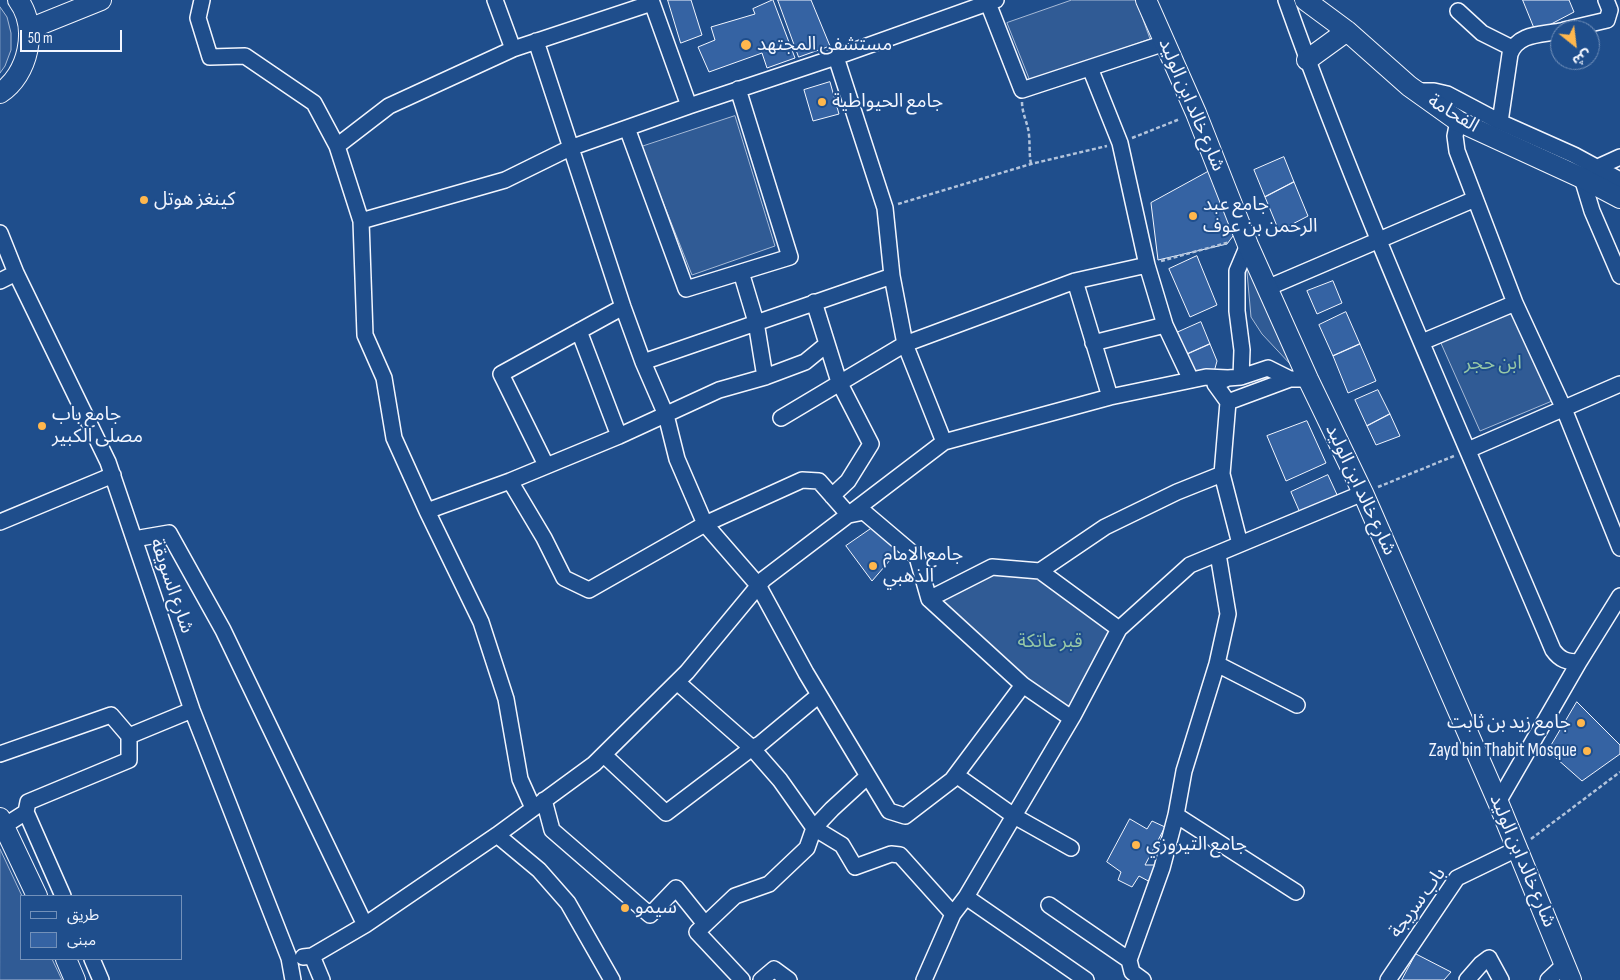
<!DOCTYPE html>
<html>
<head>
<meta charset="utf-8">
<style>
  body { margin:0 }
  #map { position:relative; width:1620px; height:980px; overflow:hidden; background:#1f4e8c; font-family:"Sofia Sans Condensed","Noto Sans Arabic",sans-serif }
  canvas { display:block }
  .legend { position:absolute; left:20px; top:895px; width:162px; height:65px; box-sizing:border-box; background:#1f4e8c; border:1px solid #7391ba; margin:0; padding:6px 9px; list-style:none; font-size:15px; color:#f2f6ff }
  .legend li { display:flex; align-items:center; gap:10px; height:25px }
  .legend b { width:25px; border:1px solid #7391ba }
  .north { position:absolute; left:1550px; top:20px; width:50px; height:50px; box-sizing:border-box; background:#1f4e8c; border:1px solid #7391ba; border-radius:50%; rotate:151deg; font-size:14px; font-weight:700; line-height:20px; text-align:center; color:#f2f6ff }
  .north::after { content:''; display:block; margin:auto; width:18px; height:22px; background:#ffb74d; clip-path:polygon(50% 0,100% 100%,50% 72%,0 100%) }
  .scale { position:absolute; left:20px; top:30px; width:102px; height:22px; box-sizing:border-box; border:2px solid #f2f6ff; border-top:0; padding-left:6px; font-size:15px; line-height:18px; white-space:nowrap; color:#f2f6ff; -webkit-text-stroke:4px #1f4e8c; paint-order:stroke }
</style>
</head>
<body>
<div id="map">
<canvas width="1620" height="980"></canvas>
<ul class="legend">
<li><b style="height:6px;background:#1f4e8c"></b>طريق</li>
<li><b style="height:14px;background:#3563a3"></b>مبنى</li>
</ul>
<div class="north">ش</div>
<div class="scale">50 m</div>
</div>
<script>
const ctx = document.querySelector('canvas').getContext('2d');
ctx.lineJoin = 'round';
function paint(path, color) { ctx.fillStyle = color; ctx.fill(path, 'evenodd'); }
function strokePath(path, color, width, dash) { ctx.strokeStyle = color; ctx.lineWidth = width; ctx.lineCap = dash ? 'butt' : 'round'; ctx.setLineDash(dash || []); ctx.stroke(path); }
function write(font, color, halo, rows, align = 'center') {
  ctx.font = font + ' "Sofia Sans Condensed","Noto Sans Arabic",sans-serif'; ctx.lineWidth = 4; ctx.setLineDash([]); ctx.textBaseline = 'middle'; ctx.strokeStyle = halo; ctx.fillStyle = color; for (const [text, x, y, turn = 0] of rows) {
    ctx.save(); ctx.translate(x, y); ctx.rotate((+turn || 0) * Math.PI / 180); ctx.textAlign = isNaN(turn) ? turn : align; if (halo) ctx.strokeText(text, 0, 0); ctx.fillText(text, 0, 0); ctx.restore();
  }
}
const built = new Path2D(`
  M1072 0H1136L1150 39 1030 81 1007 23Z
  M0 7 7 17 11 33V50L5 66 0 73Z
  M735 116 775 246 692 275 641 147Z
  M1253 255 1292 366 1262 334 1251 317 1247 272Z
  M1513 311 1552 401 1480 431 1440 341Z
  M992 567 1040 571 1118 631 1073 716 1023 685 932 598Z
  M0 849 22 896 21 959H52L62 980H0Z`);
const building = new Path2D(`
  M668 0H691L702 35 681 43Z
  M773 0 795 58 767 68 762 53 709 72 698 47 715 40 711 27 755 14 753 9Z
  M778 0H811L830 46 799 57Z
  M1523 0H1569L1574 12 1536 32Z
  M830 82 839 114 813 121 804 90Z
  M1284 157 1294 182 1265 197 1254 170Z
  M1215 168 1239 228 1227 244 1158 260 1151 203Z
  M1294 182 1308 216 1279 231 1265 197Z
  M1197 256 1217 305 1190 317 1169 269Z
  M1333 281 1342 303 1317 314 1307 291Z
  M1346 312 1360 344 1333 356 1319 325Z
  M1201 322 1210 344 1183 356 1174 334Z
  M1210 344 1217 361 1214 372 1193 377 1183 356Z
  M1360 344 1376 381 1348 393 1333 356Z
  M1378 390 1390 414 1367 426 1355 400Z
  M1390 414 1400 436 1376 445 1367 426Z
  M1307 421 1326 463 1286 481 1267 436Z
  M1328 475 1339 499 1301 515 1291 492Z
  M875 526 897 552 872 581 846 546Z
  M1577 702 1620 745V754L1582 781 1548 751Z
  M1130 819 1147 829 1152 821 1165 827 1145 865H1157L1152 883 1139 876 1132 887 1118 880 1121 872 1107 862Z
  M1416 954 1451 972 1444 980H1402Z`);
const path = new Path2D(`
  M1022 102C1022 114 1028 123 1029 135 1030 145 1029 154 1031 164
  M1132 138 1180 119
  M898 204 1031 164 1107 146
  M1161 261 1230 242
  M1378 487 1454 456
  M1531 839 1620 772`);
const minor = new Path2D(`
  M202 0 198 18 210 57 245 56 314 103 337 146 361 221 365 335 384 378 394 438 427 511 481 622 506 699 520 779 533 808
  M495 0 513 49
  M651 0 689 106 836 57 996 0
  M1286 0C1364 220 1462 434 1553 650 1560 660 1567 662 1579 662
  M988 3 1022 90 1165 43
  M1458 11 1482 33 1512 48
  M1564 30 1607 20 1610 10 1606 0
  M536 41 623 307 643 362 666 415 677 459 705 524 758 585 806 673 889 811 905 816 952 780 1023 685
  M836 57 885 208 892 276 905 344 944 442
  M1090 68 1120 143 1147 265 1165 325 1191 380
  M1416 91H1434L1447 94 1500 122 1574 155 1620 180
  M1458 121 1455 136 1457 151 1515 303
  M1500 122 1510 54C1518 33 1541 35 1560 31
  M627 128 686 289 790 257 738 89
  M337 146 389 106 513 49 652 3
  M1598 167 1620 157
  M1582 178 1592 211 1620 276
  M361 221 505 180 570 148 689 106
  M0 233 16 273 108 462 192 710 289 958 293 980
  M741 272 756 322 765 377
  M0 281 16 273
  M1075 281 1110 397
  M1267 288 1475 199
  M814 302 839 382 871 444 848 481 832 496
  M579 331 619 436
  M1422 342 1515 303 1564 409 1620 548
  M1093 343 1165 325
  M643 362 892 276
  M1241 377 1242 350 1237 311V271L1248 245
  M1228 378 1215 384 1228 402 1290 379
  M1228 402 1222 474 1240 544
  M781 418 905 344 1075 281 1147 265
  M1468 450 1620 384
  M546 465 501 374 623 307
  M510 481 544 538 564 578 589 590 705 524 802 480 819 481 849 515 864 512 917 557 929 599 1023 685 1071 718
  M427 511 510 481 619 436 719 390 765 377 805 362 827 344
  M0 522 113 475
  M134 539 169 533 223 630 365 925
  M1040 571 1105 527 1177 492 1222 474
  M929 599 992 567 1040 571 1119 629
  M1217 664 1297 705
  M677 682 752 748 780 780 814 828 842 845 855 867 891 854 900 855 953 914
  M129 736 192 710
  M0 754 111 715 129 736V760L28 802 26 812 4 826
  M604 755 666 813 752 748 760 744 819 695
  M956 775 1014 816 1071 848
  M544 800 552 830 650 915 676 888 705 924
  M1498 802 1579 662 1620 596
  M26 812 63 896
  M1176 815 1296 892
  M497 835 539 870 568 903 612 980
  M966 897 1086 980
  M1049 905 1129 960
  M312 956 365 925 497 835 594 764 687 672 764 579 944 442 1110 397 1206 377 1228 378 1241 377 1268 368 1290 379H1308
  M303 957 312 956 322 980
  M92 959 101 980
  M742 980 697 932 735 896 769 884 807 848 814 828 832 809 868 776
  M761 980 774 969 789 980
  M924 980 953 914 966 897 1073 716 1119 629 1190 565 1363 493
  M1143 980 1132 972 1129 960 1162 868 1176 815 1184 771 1217 664 1228 614 1218 554
  M1388 980 1457 878 1517 849
  M1467 980 1481 964 1489 958 1501 980
  M1548 980 1565 964`);
const major = new Path2D(`
  M1146 0 1196 113 1248 245 1308 379 1363 493 1498 802 1571 980
  M1305 0 1347 31 1409 86 1458 121 1582 178 1620 198
  M29 29 101 0
  M1307 60 1347 31
  M0 93C28 75 39 28 18 0
  M0 818 37 896
  M66 959 75 980`);
const markers = [
  [746,45,6,"#ffb74d"],
  [822,102,5,"#ffb74d"],
  [144,200,5,"#ffb74d"],
  [1193,216,5,"#ffb74d"],
  [42,426,5,"#ffb74d"],
  [873,566,5,"#ffb74d"],
  [1581,723,5,"#ffb74d"],
  [1587,751,5,"#ffb74d"],
  [1136,845,5,"#ffb74d"],
  [625,908,5,"#ffb74d"]
];
const poiNames = [
  ["مستشفى المجتهد",757,45],
  ["جامع الحيواطية",832,102],
  ["كينغز هوتل",154,200],
  ["جامع عبد",1203,205],
  ["الرحمن بن عوف",1203,227],
  ["جامع باب",52,415],
  ["مصلى الكبير",52,437],
  ["جامع الامام",883,555],
  ["الذهبي",883,577],
  ["جامع زيد بن ثابت",1571,723,"right"],
  ["Zayd bin Thabit Mosque",1577,751,"right"],
  ["جامع التيروزي",1146,845],
  ["سيمو",635,908]
];
const streetNames = [
  ["شارع خالد ابن الوليد",1191,105,67],
  ["الفحامة",1453,114,31],
  ["شارع خالد ابن الوليد",1360,490,65],
  ["شارع السويقة",171,586,71],
  ["شارع خالد ابن الوليد",1522,861,67],
  ["باب سريجة",1418,903,-54]
];
const parkNames = [
  ["ابن حجر",1493,364],
  ["قبر عاتكة",1050,642]
];
paint(built, '#305b95');
strokePath(built, '#a8bbd7', 1);
paint(building, '#3563a3');
strokePath(building, '#f2f6ff', 1);
strokePath(minor, '#f2f6ff', 18);
strokePath(major, '#f2f6ff', 22);
strokePath(path, '#b3c4dc', 2.5, [4, 2.5]);
strokePath(minor, '#1f4e8c', 15);
strokePath(major, '#1f4e8c', 20);
for (const [x, y, r, color] of markers) { const dot = new Path2D(); dot.arc(x, y, r, 0, 2 * Math.PI); ctx.fillStyle = color; ctx.fill(dot); strokePath(dot, '#1f4e8c', 2); }
write('19px', '#f2f6ff', '#1f4e8c', poiNames, 'left');
write('19px', '#f2f6ff', '#1f4e8c', streetNames);
write('19px', '#97c8a6', '#1f4e8c', parkNames);
</script>
</body>
</html>
